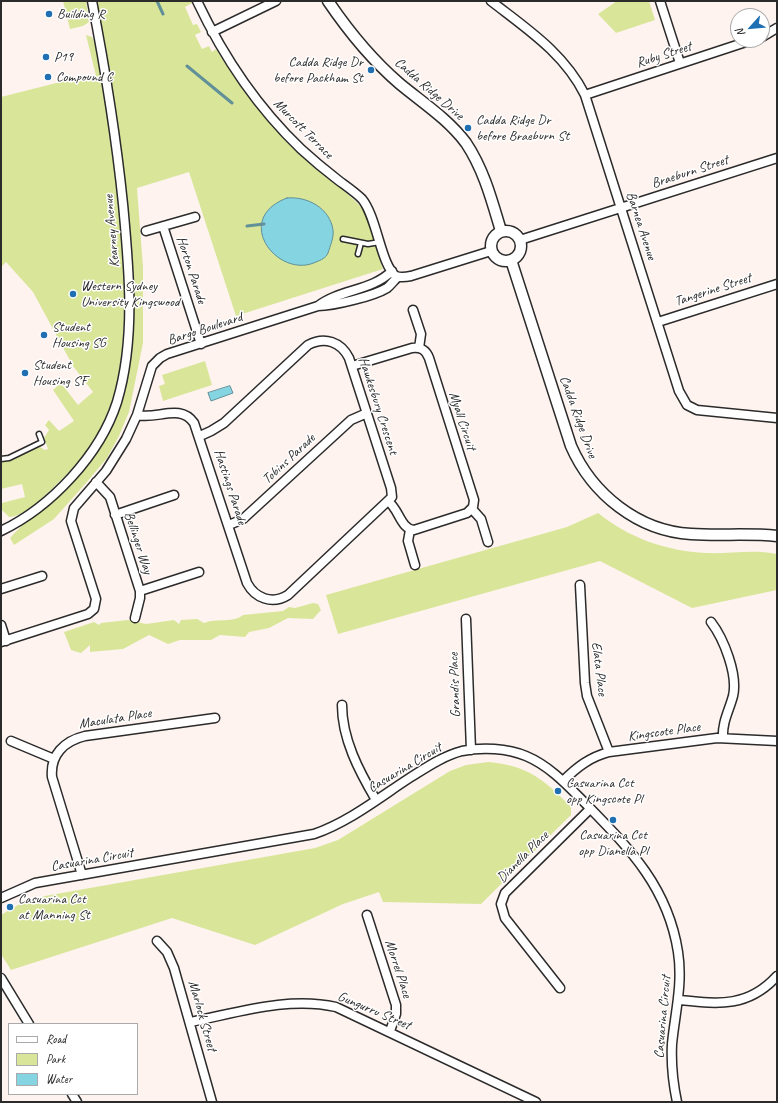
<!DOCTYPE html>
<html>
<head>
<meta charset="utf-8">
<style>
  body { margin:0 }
  #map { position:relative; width:778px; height:1103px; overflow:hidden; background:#fef3ef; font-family:Caveat,sans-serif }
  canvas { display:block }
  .frame { position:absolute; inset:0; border:2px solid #2b2b2b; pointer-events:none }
  .legend { position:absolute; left:8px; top:1023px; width:130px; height:72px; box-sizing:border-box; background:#fff; border:1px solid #aaa; margin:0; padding:5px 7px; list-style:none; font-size:12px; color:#2b2b2b }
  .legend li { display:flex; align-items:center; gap:8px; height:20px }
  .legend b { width:20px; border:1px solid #aaa }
  .north { position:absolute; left:730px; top:8px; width:40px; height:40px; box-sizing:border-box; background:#fff; border:1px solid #aaa; border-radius:50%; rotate:243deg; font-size:11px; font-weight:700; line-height:16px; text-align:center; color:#2b2b2b }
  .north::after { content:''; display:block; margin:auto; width:14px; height:18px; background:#1f6fb2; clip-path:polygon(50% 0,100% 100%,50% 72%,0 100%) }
</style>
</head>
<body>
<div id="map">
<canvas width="778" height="1103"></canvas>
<div class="frame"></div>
<ul class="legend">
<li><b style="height:5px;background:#fff"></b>Road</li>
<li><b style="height:11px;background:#d9e699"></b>Park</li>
<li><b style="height:11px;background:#85d4e2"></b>Water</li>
</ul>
<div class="north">N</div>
</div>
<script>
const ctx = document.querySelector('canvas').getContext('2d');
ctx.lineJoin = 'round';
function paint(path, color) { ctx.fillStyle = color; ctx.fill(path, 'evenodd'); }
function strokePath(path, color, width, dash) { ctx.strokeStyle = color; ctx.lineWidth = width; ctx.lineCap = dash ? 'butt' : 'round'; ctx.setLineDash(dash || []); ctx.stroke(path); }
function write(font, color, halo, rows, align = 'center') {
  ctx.font = font + ' Caveat,sans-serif'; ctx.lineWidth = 3; ctx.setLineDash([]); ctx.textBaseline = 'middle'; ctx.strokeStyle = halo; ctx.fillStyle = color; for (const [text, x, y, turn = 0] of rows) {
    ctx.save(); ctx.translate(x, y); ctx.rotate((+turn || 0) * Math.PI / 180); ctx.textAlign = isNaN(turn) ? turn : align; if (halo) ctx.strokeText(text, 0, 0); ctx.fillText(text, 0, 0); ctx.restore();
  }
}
const green = new Path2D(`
  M63 1H86L89 22 83 26 70 29Z
  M96 1H192V3L185 7 193 25 197 24 201 32 195 35 202 49 209 46 212 52 216 49C240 86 265 120 296 151 316 171 342 186 361 207L366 214 383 269 236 316 189 172 137 188 143 267V343L129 412 119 436 107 458 86 483 54 519 14 545 10 538C37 508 73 489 96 453 112 429 122 404 128 376 133 350 132 323 132 297 132 198 115 98 96 1Z
  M617 1H649L655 20 616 33 598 14Z
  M86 35 92 37 95 43C110 127 124 212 124 298 124 335 123 374 109 409 98 438 80 462 58 483 48 493 24 517 9 517L2 510V503L25 497 22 484 1 489V462C15 460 27 451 40 447L45 450 48 449 44 438 49 430 45 425 49 420 59 431 74 421 53 390 61 383 78 405 93 392 73 366 33 292 6 262 1 267V97L68 80 70 83 96 76Z
  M205 361 212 385 163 401 159 386 165 384 162 375Z
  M598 513C629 538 666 551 706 553 729 554 754 549 777 554V590L692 608 600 561 338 634 326 595 567 527Z
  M313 603 318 604 321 610 313 619 288 618 269 628 249 632 245 637 220 635 211 640H180L168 644 149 635 123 649 90 652V645L81 653 71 650 64 632 94 622 99 625 101 623 128 620 146 624 174 620 179 624 181 620 197 619 204 623C216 618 234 623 243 615L283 611 289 607 295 608Z
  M488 762C527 765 545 780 571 807V815L481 904 383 902 379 892 343 904 255 945 172 918 11 970 1 954V915L18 905 45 896 315 848 338 840 450 771 466 765Z`);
const water = new Path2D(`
  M287 198C307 196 330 208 333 230 334 238 330 246 328 253 326 258 321 260 316 262 278 280 231 219 287 198Z
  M230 386 233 393 211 401 208 393Z`);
const stream = new Path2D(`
  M157 1 163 14
  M187 66 232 103
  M247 226 264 224`);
const service = new Path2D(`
  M343 239 368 244 380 242
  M358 254 361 243
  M1 459 9 458 42 442 39 434`);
const minor = new Path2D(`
  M197 1C223 56 257 107 301 149 313 160 325 170 338 180 346 186 355 192 362 199 377 217 381 266 396 276 401 278 406 277 411 276L491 251
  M491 1C527 29 564 53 585 95L679 391 687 405 697 410 777 418
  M660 1 680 63
  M212 32 276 1
  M762 37 777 28
  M585 95 752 40
  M163 226 201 344
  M146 231 195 217
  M520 240 777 158
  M318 306C340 289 372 291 392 271
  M413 310 421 334 419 348
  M658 322 777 284
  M352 366 412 348C421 347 426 350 429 358L474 500 473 507 467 513 414 530C401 529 399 510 389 502
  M137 415C157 420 180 403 194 423L247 583C255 598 272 605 288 595L392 497 391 488 349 358C341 342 325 336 308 345L224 423 211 431 200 436
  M96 482 110 497 140 591V598L135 618
  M472 509 481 519 488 542
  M115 515 174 495
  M229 525 243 519 351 420 367 413
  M410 530 408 541 415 565
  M1 531C51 507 100 455 117 402 136 339 129 268 123 204 116 136 105 68 92 1
  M580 585 585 683 587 696 609 752
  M1 589 42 576
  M140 591 199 572
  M466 619 471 750
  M711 622C724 639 738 675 733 696 729 711 722 722 723 738
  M1 625 6 641
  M1 642 88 614 94 609 96 599 71 521 74 508 106 471 126 439 137 415 152 366 160 358 167 354 318 306C334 306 374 296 387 288 391 285 394 280 398 277
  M342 705C342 739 359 771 376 800
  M11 741 54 759
  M563 781C577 767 590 757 609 752L717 738 777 741
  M82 875 52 777C50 755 64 741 85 736L215 718
  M1 898 35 883 314 834C349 822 380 797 411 777 427 767 443 756 462 751 482 747 507 748 526 756 550 766 568 786 586 804 629 848 668 887 678 952 683 984 675 1013 672 1044 671 1064 673 1083 677 1102
  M367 915 396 1005V1014L390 1031
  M157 941 167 952 174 968 212 1102
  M1 978 29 1024
  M560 988 505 918 501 904 505 893 590 809
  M679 1000C718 1004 748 1008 777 976
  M190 1022C237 1013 288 996 336 1007L536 1102
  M72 1094 77 1102`);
const tertiary = new Path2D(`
  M328 1C349 32 372 60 400 84 423 103 448 119 466 143 484 170 492 201 501 231
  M491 246a15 15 0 1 1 30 0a15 15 0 1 1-30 0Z
  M511 260 571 446C592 494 638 531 691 534 720 536 748 533 777 536`);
const markers = [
  [49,14,4,"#1f6fb2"],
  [46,57,4,"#1f6fb2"],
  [371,70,4,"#1f6fb2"],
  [48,77,4,"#1f6fb2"],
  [468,128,4,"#1f6fb2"],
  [73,294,4,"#1f6fb2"],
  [44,335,4,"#1f6fb2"],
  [25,373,4,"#1f6fb2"],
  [558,791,4,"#1f6fb2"],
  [613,820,4,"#1f6fb2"],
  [10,907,4,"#1f6fb2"]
];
const poiNames = [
  ["Building R",57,14],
  ["P19",54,57],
  ["Cadda Ridge Dr",363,62,"right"],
  ["before Packham St",363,78,"right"],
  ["Compound C",56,77],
  ["Cadda Ridge Dr",476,120],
  ["before Braeburn St",476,136],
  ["Western Sydney",81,286],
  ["University Kingswood",81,302],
  ["Student",52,327],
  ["Housing SG",52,343],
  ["Student",33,365],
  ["Housing SF",33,381],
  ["Casuarina Cct",566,783],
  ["opp Kingscote Pl",566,799],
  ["Casuarina Cct",613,835,"center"],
  ["opp Dianella Pl",613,851,"center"],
  ["Casuarina Cct",18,899],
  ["at Manning St",18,915]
];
const streetNames = [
  ["Ruby Street",664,55,-18],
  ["Cadda Ridge Drive",429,89,41],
  ["Murcott Terrace",303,129,45],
  ["Braeburn Street",690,172,-18],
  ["Barnea Avenue",641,226,72],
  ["Kearney Avenue",112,231,-95],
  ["Horton Parade",191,270,72],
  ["Tangerine Street",713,290,-18],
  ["Bargo Boulevard",205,329,-18],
  ["Hawkesbury Crescent",378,406,72],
  ["Cadda Ridge Drive",578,417,70],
  ["Myall Circuit",462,421,72],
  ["Tobins Parade",289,459,-43],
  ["Hastings Parade",230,487,72],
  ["Bellinger Way",138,543,72],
  ["Elata Place",599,669,83],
  ["Grandis Place",455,685,-92],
  ["Maculata Place",115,719,-9],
  ["Kingscote Place",664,732,-8],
  ["Casuarina Circuit",405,768,-31],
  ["Dianella Place",523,857,-45],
  ["Casuarina Circuit",92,860,-10],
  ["Morrel Place",398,969,72],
  ["Gungurru Street",374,1011,23],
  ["Marlock Street",202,1016,74],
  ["Casuarina Circuit",663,1017,-85]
];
paint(green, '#d9e699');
paint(water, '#85d4e2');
strokePath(water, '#619099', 1);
strokePath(stream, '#619099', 3);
strokePath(service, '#2b2b2b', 7);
strokePath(minor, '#2b2b2b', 11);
strokePath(tertiary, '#2b2b2b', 13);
strokePath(service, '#fff', 4);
strokePath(minor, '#fff', 8);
strokePath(tertiary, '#fff', 10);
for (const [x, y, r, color] of markers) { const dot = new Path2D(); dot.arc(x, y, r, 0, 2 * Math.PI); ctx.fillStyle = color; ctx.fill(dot); strokePath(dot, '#fff', 1.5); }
write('14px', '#2b2b2b', '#fff', poiNames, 'left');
write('14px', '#2b2b2b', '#fff', streetNames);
</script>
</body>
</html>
